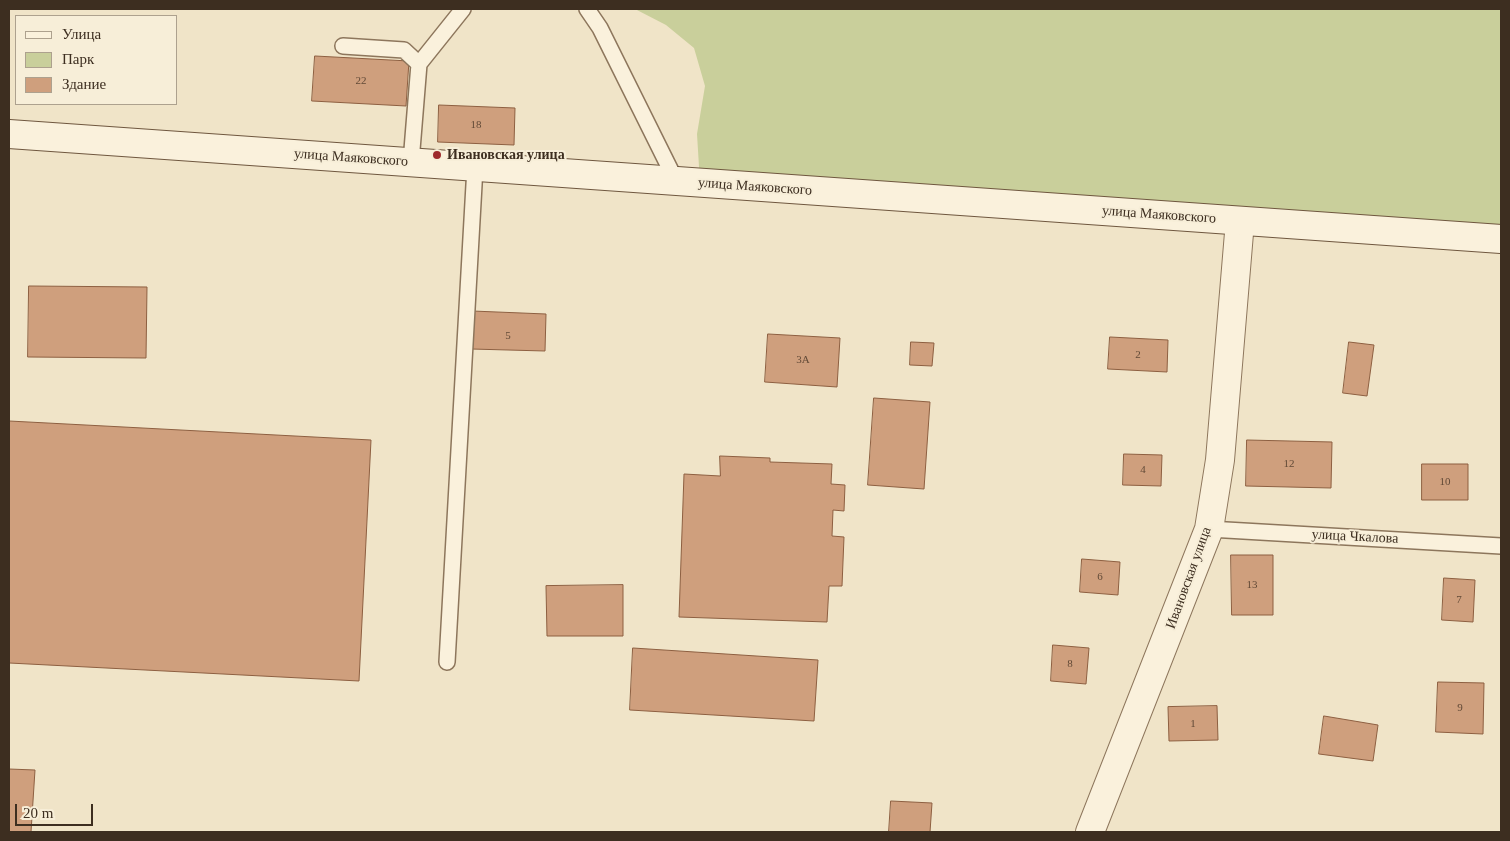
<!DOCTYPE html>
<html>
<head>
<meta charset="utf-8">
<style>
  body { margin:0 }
  #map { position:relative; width:1510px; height:841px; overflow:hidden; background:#f0e4c8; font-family:Georgia,serif }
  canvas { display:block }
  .frame { position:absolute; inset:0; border:10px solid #3d2e20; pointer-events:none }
  .legend { position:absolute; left:15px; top:15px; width:162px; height:90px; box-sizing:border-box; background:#f7eed8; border:1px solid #ada18e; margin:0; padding:6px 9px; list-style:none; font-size:15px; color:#3d2e20 }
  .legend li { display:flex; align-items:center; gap:10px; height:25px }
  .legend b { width:25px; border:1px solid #ada18e }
  .scale { position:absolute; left:15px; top:804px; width:78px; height:22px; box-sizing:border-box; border:2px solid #3d2e20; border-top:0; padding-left:6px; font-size:15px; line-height:18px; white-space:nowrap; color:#3d2e20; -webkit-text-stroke:4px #f7eed8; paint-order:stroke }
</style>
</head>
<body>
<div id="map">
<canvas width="1510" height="841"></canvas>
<div class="frame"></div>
<ul class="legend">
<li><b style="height:6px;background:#faf1dc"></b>Улица</li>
<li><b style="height:14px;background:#c9cf9b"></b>Парк</li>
<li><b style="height:14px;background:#cf9f7d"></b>Здание</li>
</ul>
<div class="scale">20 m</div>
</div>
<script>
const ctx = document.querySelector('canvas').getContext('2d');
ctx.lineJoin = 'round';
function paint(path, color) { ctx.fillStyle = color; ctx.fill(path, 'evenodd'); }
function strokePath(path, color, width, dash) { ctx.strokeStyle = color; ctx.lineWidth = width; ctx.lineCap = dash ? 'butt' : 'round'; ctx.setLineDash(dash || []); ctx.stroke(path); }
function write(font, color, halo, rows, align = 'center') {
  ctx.font = font + ' Georgia,serif'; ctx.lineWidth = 4; ctx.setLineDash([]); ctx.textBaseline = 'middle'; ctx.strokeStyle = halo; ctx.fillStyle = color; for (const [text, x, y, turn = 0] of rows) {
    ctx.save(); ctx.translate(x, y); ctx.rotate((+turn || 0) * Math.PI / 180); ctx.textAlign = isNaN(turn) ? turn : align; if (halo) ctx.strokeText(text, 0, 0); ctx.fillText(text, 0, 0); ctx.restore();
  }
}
const green = new Path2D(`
  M635 9H1501V239L700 183 697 134 705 86 694 48 666 25Z`);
const building = new Path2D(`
  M315 56 409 61 406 106 312 101Z
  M439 105 515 108 514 145 438 142Z
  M29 286 147 287 146 358 28 357Z
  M472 311 546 314 545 351 471 349Z
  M768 334 840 338 837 387 765 382Z
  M1110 337 1168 340 1167 372 1108 369Z
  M911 342 934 343 932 366 910 365Z
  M1349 342 1374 345 1367 396 1343 393Z
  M874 398 930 402 924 489 868 485Z
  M9 421 371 440 359 681 9 663Z
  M1247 440 1332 442 1331 488 1246 486Z
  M1124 454 1162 455 1161 486 1123 485Z
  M720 456 770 458V462L832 464 831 484 845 485 844 511 833 510 832 536 844 537 842 586H829L827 622 679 617 684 474 720 476Z
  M1422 464H1468V500H1422Z
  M1231 555H1273V615H1232Z
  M1082 559 1120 562 1118 595 1080 592Z
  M1444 578 1475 580 1473 622 1442 620Z
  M623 585V636H547L546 586Z
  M1053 645 1089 648 1086 684 1051 681Z
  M633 648 818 660 814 721 630 710Z
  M1438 682 1484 683 1483 734 1436 732Z
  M1217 706 1218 740 1169 741 1168 707Z
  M1324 716 1378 725 1373 761 1319 754Z
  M9 769 35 770 31 832H9Z
  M891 801 932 803 930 832H889Z`);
const lane = new Path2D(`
  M587 9 600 28 676 181
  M343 46 404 50 419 64
  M411 162 419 64 463 9
  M1209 529 1501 546
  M447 662 475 167`);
const street = new Path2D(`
  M1090 832 1209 529 1220 460 1240 221`);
const secondary = new Path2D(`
  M9 134 1501 239`);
const markers = [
  [437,155,5,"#9e2a2b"]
];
const numberNames = [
  ["22",361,81],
  ["18",476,125],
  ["5",508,336],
  ["2",1138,355],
  ["3А",803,360],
  ["12",1289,464],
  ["4",1143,470],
  ["10",1445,482],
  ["6",1100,577],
  ["13",1252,585],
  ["7",1459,600],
  ["8",1070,664],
  ["9",1460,708],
  ["1",1193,724]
];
const poiNames = [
  ["Ивановская улица",447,155]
];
const streetNames = [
  ["улица Маяковского",351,158,4],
  ["улица Маяковского",755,187,4],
  ["улица Маяковского",1159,215,4],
  ["улица Чкалова",1355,537,3],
  ["Ивановская улица",1189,578,-70]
];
paint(green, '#c9cf9b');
paint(building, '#cf9f7d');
strokePath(building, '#8d5f41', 1);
strokePath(lane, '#8d765c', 18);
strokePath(street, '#8d765c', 30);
strokePath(secondary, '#6f573f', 30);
strokePath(lane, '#faf1dc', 15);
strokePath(street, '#faf1dc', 28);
strokePath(secondary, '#faf1dc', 28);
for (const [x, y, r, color] of markers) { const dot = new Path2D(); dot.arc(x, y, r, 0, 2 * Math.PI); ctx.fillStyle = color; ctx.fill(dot); strokePath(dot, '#f7eed8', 2); }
write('11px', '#624a37', null, numberNames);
write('bold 14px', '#3d2e20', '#f7eed8', poiNames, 'left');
write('14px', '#3d2e20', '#f7eed8', streetNames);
</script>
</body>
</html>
